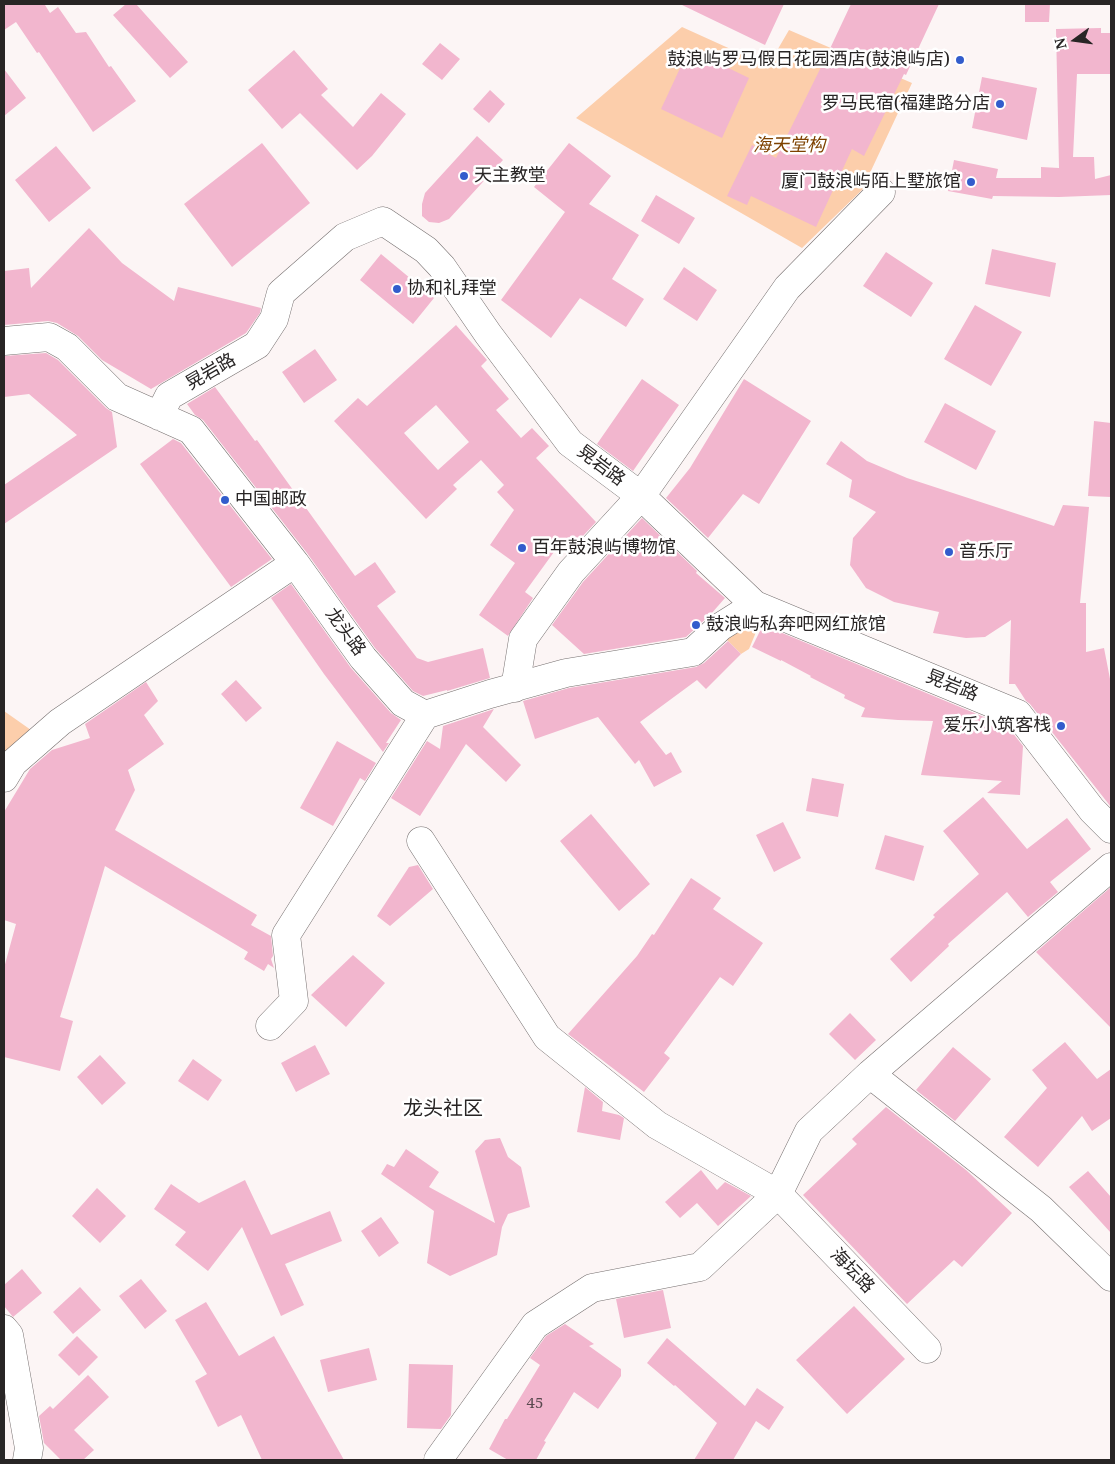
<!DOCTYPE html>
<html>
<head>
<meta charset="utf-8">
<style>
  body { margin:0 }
  #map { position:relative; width:1115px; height:1464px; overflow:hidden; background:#fcf5f5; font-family:"Noto Serif",serif }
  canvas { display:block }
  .frame { position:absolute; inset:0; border:5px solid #282525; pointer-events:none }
  .north { position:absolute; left:1050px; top:15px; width:50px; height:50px; -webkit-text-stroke:4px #fff; paint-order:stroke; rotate:256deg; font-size:14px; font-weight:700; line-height:20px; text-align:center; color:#282525 }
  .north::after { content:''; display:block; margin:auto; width:18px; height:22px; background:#282525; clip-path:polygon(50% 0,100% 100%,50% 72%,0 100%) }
</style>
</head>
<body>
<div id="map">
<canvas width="1115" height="1464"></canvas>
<div class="frame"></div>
<div class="north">N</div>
</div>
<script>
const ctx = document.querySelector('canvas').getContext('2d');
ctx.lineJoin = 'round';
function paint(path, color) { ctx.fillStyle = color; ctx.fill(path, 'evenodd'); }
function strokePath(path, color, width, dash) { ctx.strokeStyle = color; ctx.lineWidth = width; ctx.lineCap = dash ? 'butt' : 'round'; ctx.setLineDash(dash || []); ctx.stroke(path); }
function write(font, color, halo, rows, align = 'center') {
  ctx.font = font + ' "Noto Serif","Noto Sans SC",serif'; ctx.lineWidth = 5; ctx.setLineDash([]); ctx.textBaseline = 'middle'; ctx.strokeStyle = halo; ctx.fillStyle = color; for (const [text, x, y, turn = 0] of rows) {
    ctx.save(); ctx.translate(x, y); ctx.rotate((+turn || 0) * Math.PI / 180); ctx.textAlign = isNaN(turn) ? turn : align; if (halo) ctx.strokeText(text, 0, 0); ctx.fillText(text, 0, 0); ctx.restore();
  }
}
const green = new Path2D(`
  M682 27 768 66 789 30 912 83 862 190 802 248 576 118Z
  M744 620H761L749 649 741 654 720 633Z
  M4 711 31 730 4 756Z`);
const building = new Path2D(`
  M4 4H46L45 5 50 13 58 7 76 33 86 32 109 67 111 66 136 101 93 132 39 52 37 53 16 22 4 30Z
  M126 4H136L188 62 170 78 113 15Z
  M680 4H784L765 45Z
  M851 4H939L906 75 904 74 864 156 852 149 816 227 751 196 747 205 727 196 752 145 776 158 827 55Z
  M1025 4H1050L1049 22H1025Z
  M1101 28V33H1111V74H1077L1073 157H1094L1095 179 1111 175V195L1059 197 993 196 992 199 948 191 954 160 998 169 996 178H1041V167L1059 168 1056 29Z
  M440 43 460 59 442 80 422 64Z
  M689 49 749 78 722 138 661 109Z
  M294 50 328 89 321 95 353 127 381 93 406 114 372 156 357 170 300 113 282 129 248 90Z
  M4 69 26 98 4 116Z
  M982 77 1037 88 1027 140 972 128Z
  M490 90 505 104 489 123 473 109Z
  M477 136 503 160 449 219 439 223 429 222 422 216V204L425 193Z
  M262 143 310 203 232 267 184 204Z
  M569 143 611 176 589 204 639 235 612 279 644 299 626 327 580 298 551 338 501 300 565 212 534 187Z
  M56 146 91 188 49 222 15 180Z
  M656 195 695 218 679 244 641 221Z
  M89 228 122 263 174 301 178 287 261 308 260 313 246 333 151 389 102 360 78 336 57 323 48 321 4 325V271L29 268 31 288Z
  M992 249 1056 263 1050 297 985 284Z
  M886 252 933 283 911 317 863 286Z
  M381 254 434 298 413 324 360 280Z
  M684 267 717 290 697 321 663 299Z
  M975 305 1022 332 991 386 944 359Z
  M456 325 487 360 481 366 509 399 496 410 521 438 532 428 549 446 536 458 596 522 567 553 559 545 525 592 533 598 508 636 479 615 515 563 490 545 514 510 497 492 504 485 481 460 453 485 457 489 426 519 334 421 358 398 367 406ZM436 405 469 442 438 470 404 433Z
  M315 349 337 380 304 403 282 372Z
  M46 353 58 360 106 408 112 412 117 447 4 524V485L77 435 29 394 4 397V356Z
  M642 379 679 405 633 471 597 444Z
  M744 379 811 421 759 504 743 494 708 538 666 498 690 468Z
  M215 387 255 441 257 440 355 576 375 562 396 592 377 606 417 658 428 662 483 648 490 678 447 691V690L423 696 413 691 375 648 307 553 203 420 195 415 187 404Z
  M945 403 996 431 976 470 924 442Z
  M1094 421 1111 423V497L1088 496Z
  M173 439 181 443 272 559 231 587 140 464Z
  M841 441 867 461 907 478 1054 526 1063 505 1089 507 1080 603H1086V652L1104 648 1111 684V807L1030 704 1026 701 1015 684H1009L1011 620 985 637 966 638 933 633 939 612 894 602 866 588 850 565 853 538 876 512 849 497 852 480 826 464Z
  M642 518 697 571 696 573 725 598 711 614 686 637 584 654 552 625 583 582Z
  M291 584 351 668 391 713 401 720 386 743H389L383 752 324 674 271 598Z
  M763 625 1008 727 1023 746 1020 795 987 793 1002 781 921 775 933 721 898 720 861 717 865 708 844 698 845 695 810 677 811 676 781 660V661L752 647Z
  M728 641 741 654 706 689 697 680 640 722 666 755 671 752 682 772 654 787 639 760 635 764 598 717 535 739 523 701 569 688 696 667 704 663Z
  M236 680 262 708 246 722 221 694Z
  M146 682 158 701 144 715 164 744 128 770 135 790 115 830 257 915 251 925 271 936 273 956 271 959 274 968 268 964 264 971 244 959 248 952 105 866 60 1017 73 1021 60 1071 4 1057V968L16 924 4 920V812L30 769 52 750 90 738 85 724Z
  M494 709 483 727 521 765 506 782 466 744 420 816 391 798 427 741 440 749 443 726Z
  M337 741 376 763 365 781 360 778 333 826 300 808Z
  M812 778 844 784 838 817 806 811Z
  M983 797 1027 849 1067 818 1091 849 1050 882 1058 892 1028 917 1007 892 948 944 949 946 911 982 890 959 935 917 933 915 979 874 943 831Z
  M591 814 650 884 619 911 560 841Z
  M783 822 801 858 774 872 756 835Z
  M885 835 924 846 914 881 875 869Z
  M418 865 433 889 390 926 377 916 409 867Z
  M691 878 721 898 713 909 763 943 733 986 720 977 664 1053 670 1058 644 1092 568 1034 637 956 652 934 654 935Z
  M1111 887V1028L1036 952Z
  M353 955 385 983 346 1027 311 995Z
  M850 1013 876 1040 855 1060 829 1034Z
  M1065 1042 1097 1079 1111 1069V1118L1092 1131 1082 1116 1038 1167 1004 1137 1047 1088 1032 1070Z
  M315 1045 330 1074 296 1092 281 1063Z
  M953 1047 991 1079 955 1121 916 1090Z
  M100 1055 126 1083 102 1105 77 1077Z
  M193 1059 222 1080 208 1101 178 1081Z
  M585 1087 603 1102 602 1111 619 1115 624 1118 620 1140 577 1132Z
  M886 1107 966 1170 1012 1213 962 1267 954 1260 907 1304 803 1195 857 1144 852 1139Z
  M500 1138 508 1157 521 1167 530 1207 508 1214 502 1227 497 1255 450 1276 427 1263 434 1211 381 1174 387 1164 394 1167 406 1149 439 1172 429 1187 495 1223 475 1151 485 1140Z
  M701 1170 717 1190 725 1182 751 1196 718 1226 697 1203 680 1218 665 1202Z
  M1088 1171 1111 1197V1233L1069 1187Z
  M245 1180 271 1235 330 1211 342 1241 285 1264 304 1305 281 1316 242 1227 208 1271 175 1245 186 1232 154 1209 171 1184 199 1203Z
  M97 1188 126 1216 100 1243 72 1216Z
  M381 1217 399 1243 379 1257 361 1231Z
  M22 1269 42 1293 13 1317 4 1306V1285Z
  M141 1279 167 1311 145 1329 119 1296Z
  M80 1287 101 1310 73 1334 53 1312Z
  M663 1290 671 1328 624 1338 616 1299Z
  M206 1302 239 1356 274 1336 344 1460H262L241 1415 218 1427 195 1381 207 1374 175 1320Z
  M854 1306 905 1359 847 1414 796 1360Z
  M565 1324 594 1344 589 1346 621 1369V1376L598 1409 574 1392 544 1441 546 1442 536 1460H508L489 1449 505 1419H507L540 1365 530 1358 546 1336Z
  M77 1336 98 1357 79 1376 58 1355Z
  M667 1338 745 1406 757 1388 784 1407 769 1430 756 1421 733 1460H694L717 1423 675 1385 674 1386 647 1363Z
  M369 1348 377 1380 328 1392 320 1360Z
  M409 1364 453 1365 451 1415 441 1429 407 1428Z
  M88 1375 109 1397 74 1430 94 1450 83 1460H61L44 1443 39 1416 50 1406 53 1409Z`);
const minor = new Path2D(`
  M4 341 49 337 67 347 117 397 191 430 295 563 363 658 403 703 425 715 490 694 566 673 693 652 720 627 755 605
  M159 416 169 396 257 345 274 319 281 293 345 237 383 221 426 250 442 267 488 334 570 443 641 496 755 605 1018 714 1092 810 1111 829
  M515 688 523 639 571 572 641 496 787 288 881 192
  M4 778 13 763 60 722 295 563
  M421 841 547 1037 657 1125 778 1194 700 1267 592 1288 535 1325 438 1460
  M270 1026 294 1001 286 935 425 715
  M870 1074 1111 867
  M4 1329 9 1335 29 1448 27 1460
  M927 1349 778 1194 809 1131 870 1074 1041 1209 1111 1277`);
const markers = [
  [960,60,5,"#325ccc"],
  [1000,104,5,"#325ccc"],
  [464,176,5,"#325ccc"],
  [971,182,5,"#325ccc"],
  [397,289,5,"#325ccc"],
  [225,500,5,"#325ccc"],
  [522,548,5,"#325ccc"],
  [949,552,5,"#325ccc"],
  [696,625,5,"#325ccc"],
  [1061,726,5,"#325ccc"]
];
const numberNames = [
  ["45",535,1404]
];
const poiNames = [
  ["鼓浪屿罗马假日花园酒店(鼓浪屿店)",950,60,"right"],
  ["罗马民宿(福建路分店",990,104,"right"],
  ["天主教堂",474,176],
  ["厦门鼓浪屿陌上墅旅馆",961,182,"right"],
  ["协和礼拜堂",407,289],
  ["中国邮政",235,500],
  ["百年鼓浪屿博物馆",532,548],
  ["音乐厅",959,552],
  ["鼓浪屿私奔吧网红旅馆",706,625],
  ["爱乐小筑客栈",1051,726,"right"]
];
const parkNames = [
  ["海天堂构",789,146]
];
const streetNames = [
  ["晃岩路",211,372,-30],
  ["晃岩路",601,466,37],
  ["龙头路",345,632,54],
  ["晃岩路",952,686,22],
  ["海坛路",852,1271,46]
];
const quarterNames = [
  ["龙头社区",443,1109]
];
paint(green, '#fcceab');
paint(building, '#f2b6ce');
strokePath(minor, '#767070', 29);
strokePath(minor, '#fff', 28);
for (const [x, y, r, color] of markers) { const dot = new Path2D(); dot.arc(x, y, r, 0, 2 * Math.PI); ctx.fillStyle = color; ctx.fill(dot); strokePath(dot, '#fff', 2); }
write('15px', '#5a494f', null, numberNames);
write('18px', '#282525', '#fff', poiNames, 'left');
write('italic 18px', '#7e4200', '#fff', parkNames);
write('18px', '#282525', '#fff', streetNames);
write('20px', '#282525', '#fff', quarterNames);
</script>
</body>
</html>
